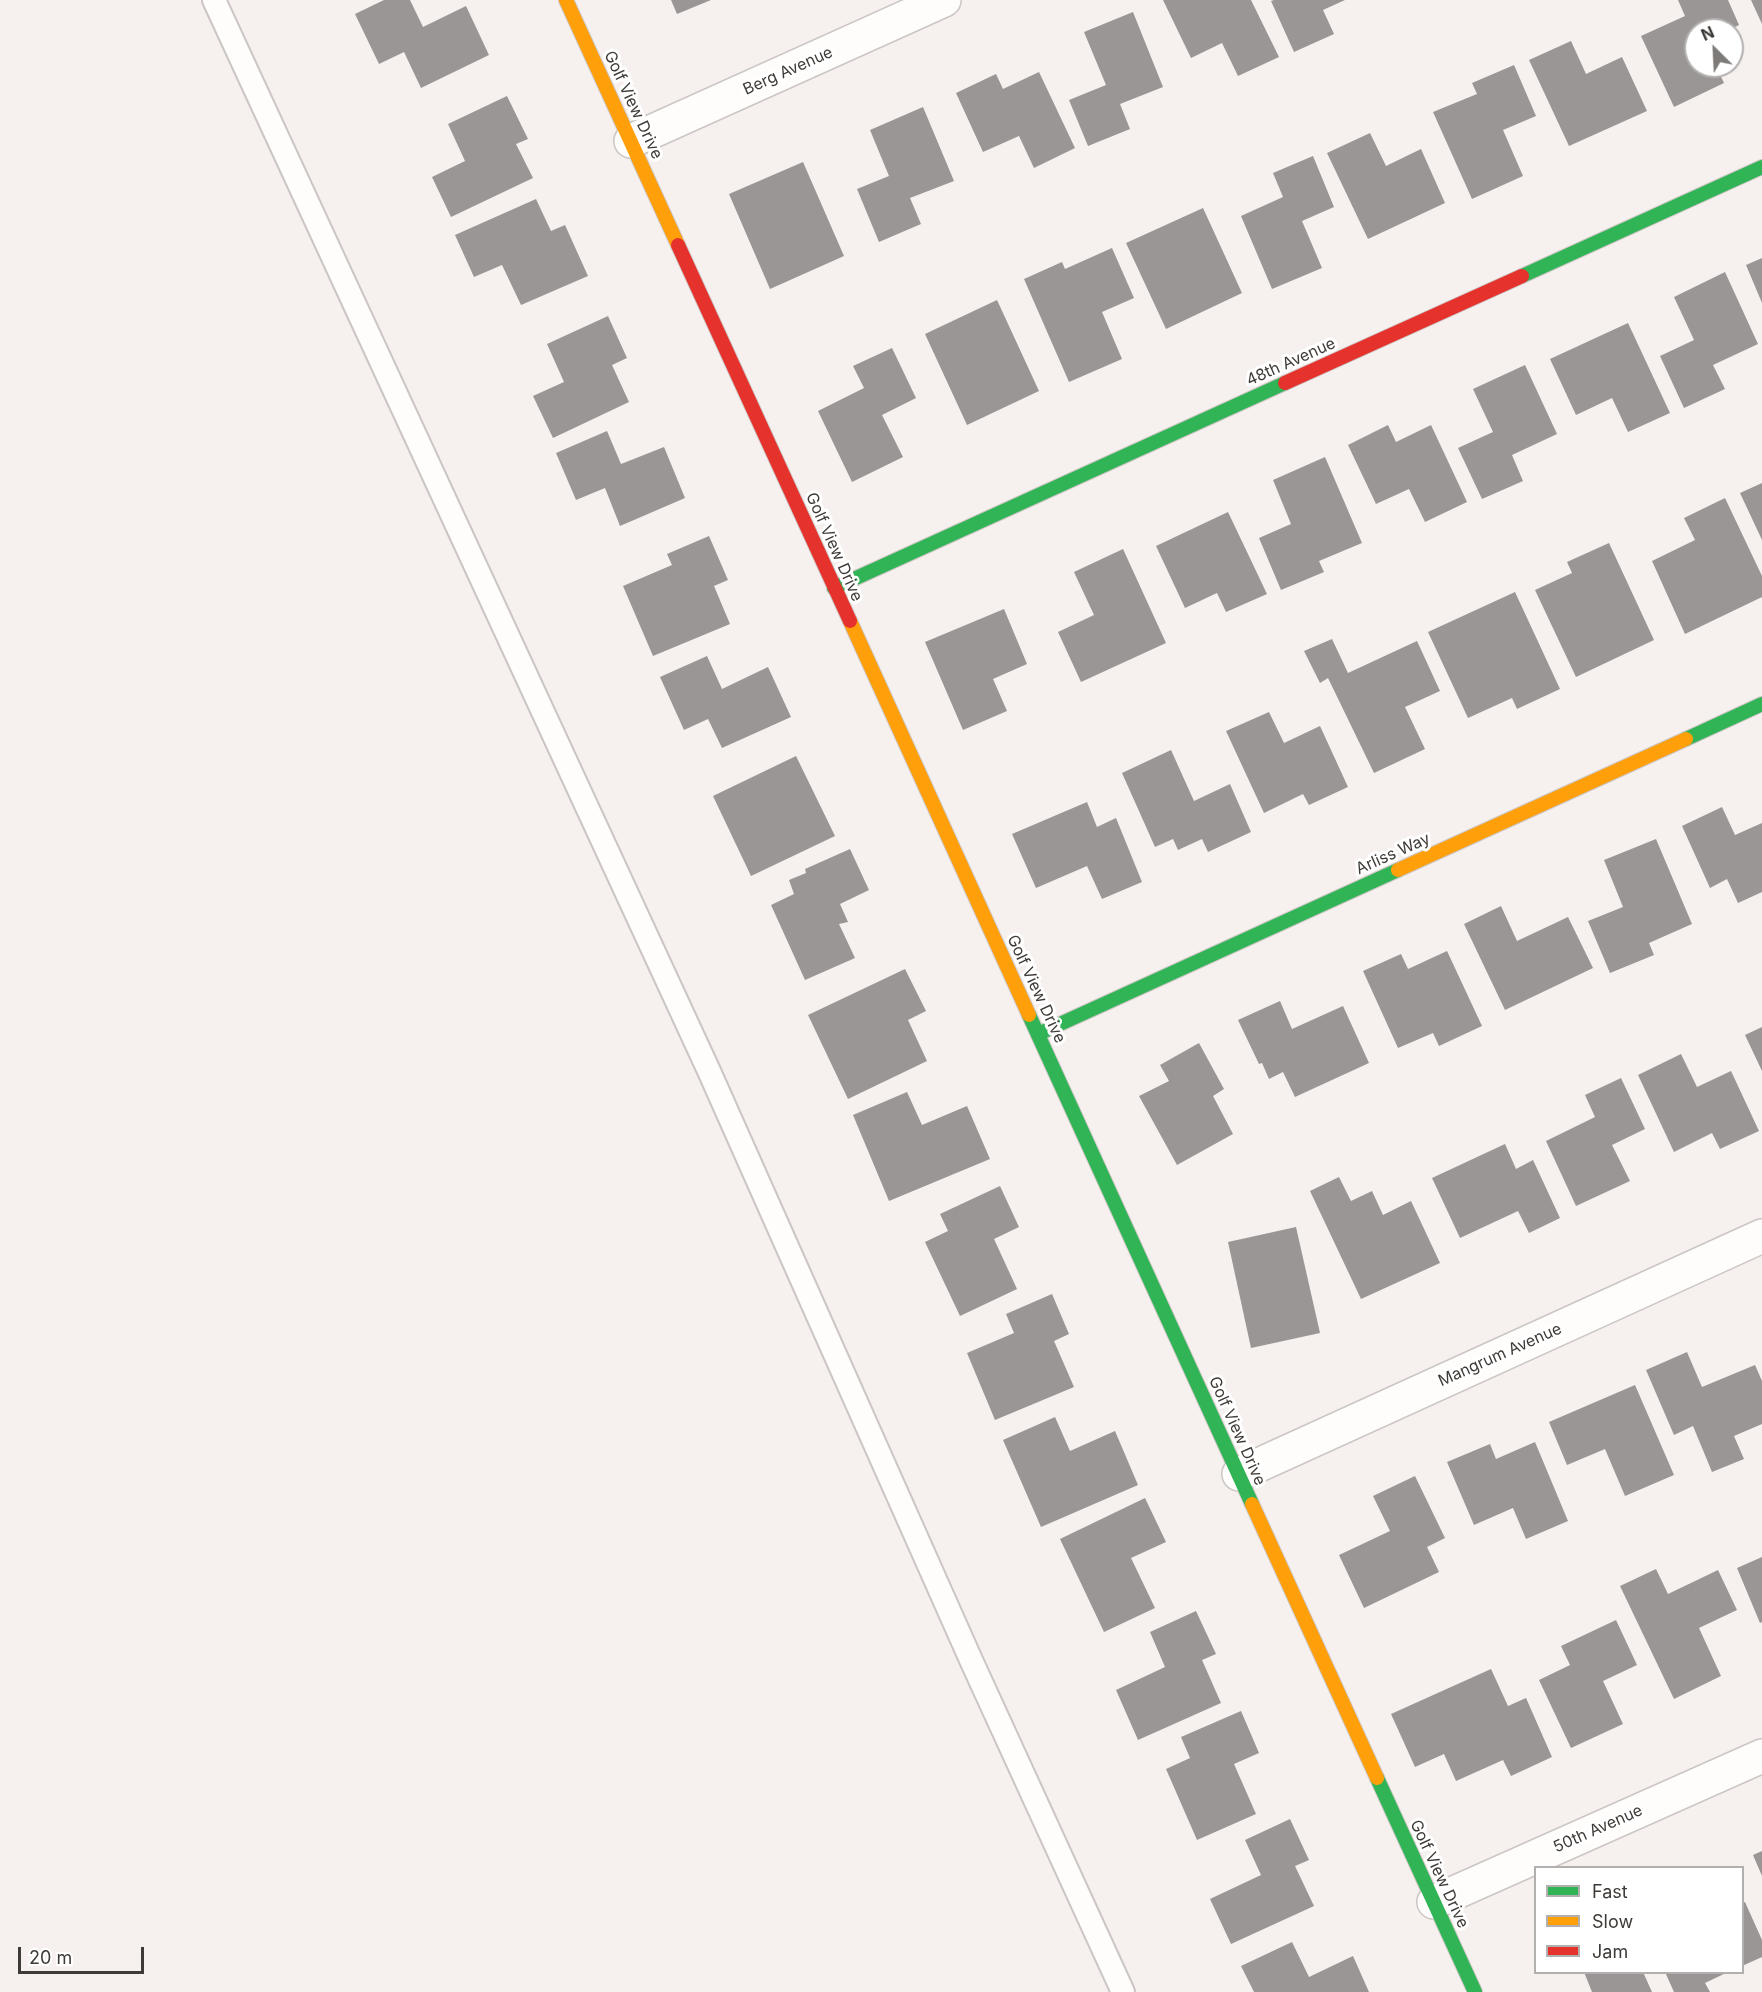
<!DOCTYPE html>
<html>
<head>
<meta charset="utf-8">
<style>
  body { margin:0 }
  #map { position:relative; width:1762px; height:1992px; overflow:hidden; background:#f6f0ee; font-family:Inter,sans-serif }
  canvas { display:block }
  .legend { position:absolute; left:1534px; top:1866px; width:210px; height:108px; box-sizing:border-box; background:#fff; border:2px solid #b2b0af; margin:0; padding:8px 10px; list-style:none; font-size:18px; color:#3e3a37 }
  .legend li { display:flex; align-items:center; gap:12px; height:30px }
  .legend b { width:30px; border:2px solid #b2b0af }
  .north { position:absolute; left:1684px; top:18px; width:60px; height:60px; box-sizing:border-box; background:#fff; border:2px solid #b2b0af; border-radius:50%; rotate:336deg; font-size:16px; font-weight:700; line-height:24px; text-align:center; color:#3e3a37 }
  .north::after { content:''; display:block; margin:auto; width:21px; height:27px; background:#7e7a77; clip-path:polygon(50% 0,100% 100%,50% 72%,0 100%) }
  .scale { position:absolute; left:18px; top:1947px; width:126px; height:27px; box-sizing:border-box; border:3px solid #3e3a37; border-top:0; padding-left:8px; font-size:18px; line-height:21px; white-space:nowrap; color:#3e3a37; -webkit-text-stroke:4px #fff; paint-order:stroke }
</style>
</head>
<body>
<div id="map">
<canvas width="1762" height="1992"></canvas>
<ul class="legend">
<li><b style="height:8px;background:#30b455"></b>Fast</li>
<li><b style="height:8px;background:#ff9f0a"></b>Slow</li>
<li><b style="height:8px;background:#e5322d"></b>Jam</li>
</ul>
<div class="north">N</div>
<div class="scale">20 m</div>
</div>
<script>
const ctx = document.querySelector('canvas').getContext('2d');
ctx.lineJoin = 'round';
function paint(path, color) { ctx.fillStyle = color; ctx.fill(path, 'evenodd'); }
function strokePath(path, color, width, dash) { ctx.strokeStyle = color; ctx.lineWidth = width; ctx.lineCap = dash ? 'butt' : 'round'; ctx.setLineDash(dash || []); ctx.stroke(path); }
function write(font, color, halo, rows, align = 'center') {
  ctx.font = font + ' Inter,sans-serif'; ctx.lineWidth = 6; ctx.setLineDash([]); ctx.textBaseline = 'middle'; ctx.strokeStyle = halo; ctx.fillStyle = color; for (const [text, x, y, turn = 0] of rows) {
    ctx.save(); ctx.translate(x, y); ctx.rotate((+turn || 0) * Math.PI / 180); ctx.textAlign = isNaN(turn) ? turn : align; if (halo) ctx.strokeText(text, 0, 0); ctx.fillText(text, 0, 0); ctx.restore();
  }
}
const building = new Path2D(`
  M384 0H410L423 27 466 6 489 55 421 88 404 52 379 64 355 14Z
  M671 0H711L677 14Z
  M1163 0H1251L1279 57 1238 76 1222 43 1191 58Z
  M1274 0H1345L1323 10 1334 34 1294 52 1271 1Z
  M1678 0H1728L1739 25 1729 30H1696V66H1716L1724 83 1674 107 1641 36 1685 16Z
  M1751 0H1762V24Z
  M1133 12 1163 87 1120 104 1130 129 1088 146 1069 100 1106 85 1084 32Z
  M1571 41 1586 74 1622 57 1647 111 1569 146 1529 60Z
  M1514 65 1536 116 1503 130 1523 176 1472 199 1433 112 1477 94 1472 83Z
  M1039 72 1075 148 1034 168 1019 136 983 152 956 93 996 74 1003 89Z
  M507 96 528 139 516 144 533 178 451 217 432 177 465 161 448 124Z
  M923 107 954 181 910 198 921 224 879 242 857 189 889 176 870 130Z
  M1370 133 1386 166 1421 149 1445 203 1368 239 1327 153Z
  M1313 156 1334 207 1302 221 1322 268 1272 289 1241 216 1283 197 1273 173Z
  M803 162 844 256 770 289 729 194Z
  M536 199 551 231 565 225 588 276 521 305 502 265 474 277 455 235Z
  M1203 208 1242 293 1166 329 1126 243Z
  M1112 248 1134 298 1102 312 1122 359 1069 382 1024 279 1062 262 1065 269Z
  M1762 258V303L1746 265Z
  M1725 272 1758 344 1713 365 1725 389 1684 408 1660 356 1694 340 1674 297Z
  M997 300 1039 391 967 425 925 334Z
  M608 316 627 358 612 365 629 402 553 438 533 396 564 382 547 344Z
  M1628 323 1670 413 1628 432 1612 398 1576 415 1550 359Z
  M892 348 916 398 882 415 903 457 852 482 818 411 864 388 853 366Z
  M1525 365 1557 434 1512 455 1523 481 1482 499 1458 448 1493 432 1473 389Z
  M1388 425 1396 442 1431 425 1467 502 1425 522 1409 489 1376 504 1348 445Z
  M607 431 621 464 664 447 685 498 620 526 605 488 576 500 556 453Z
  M1325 457 1362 543 1319 561 1324 572 1281 590 1259 538 1291 524 1273 480Z
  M1762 483V540L1740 493Z
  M1725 498 1762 576V597L1685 634 1652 561 1695 540 1684 518Z
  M1228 512 1267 594 1226 612 1217 593 1185 608 1156 546Z
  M709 536 728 580 714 586 730 624 653 656 623 586 672 565 667 554Z
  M1609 543 1654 640 1576 677 1535 590 1572 573 1567 562Z
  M1123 549 1166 643 1081 682 1058 632 1094 615 1074 572Z
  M1515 592 1560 689 1517 709 1512 698 1468 718 1428 632Z
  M1004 609 1027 664 993 679 1007 711 963 730 925 642Z
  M1332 639 1348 673 1417 641 1440 691 1405 707 1425 749 1374 773 1328 678 1320 683 1304 651Z
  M707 656 722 689 768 667 791 717 722 748 708 719 684 730 660 677Z
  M1269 712 1284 743 1320 726 1348 787 1309 805 1303 794 1264 813 1226 731Z
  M1171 750 1194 801 1230 784 1251 832 1208 852 1202 839 1178 850 1173 839 1155 847 1122 773Z
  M796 756 835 836 751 876 713 796Z
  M1087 802 1097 827 1116 818 1142 882 1102 899 1087 866 1036 888 1012 834Z
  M1722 807 1735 835 1762 823V892L1738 903 1727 879 1710 888 1682 826Z
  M1656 839 1692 924 1649 943 1654 955 1610 973 1588 921 1623 907 1604 860Z
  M850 849 869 890 840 904 848 922 839 924 855 958 805 980 771 905 794 894 789 880 806 873 805 869Z
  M1501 906 1517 941 1568 917 1593 968 1505 1010 1464 924Z
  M1447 951 1482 1026 1439 1046 1433 1033 1398 1048 1363 971 1401 954 1408 969Z
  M905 969 926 1011 908 1020 927 1061 848 1099 808 1015Z
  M1280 1001 1292 1029 1343 1006 1369 1063 1295 1097 1283 1072 1269 1079 1262 1063 1259 1064 1238 1020Z
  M1762 1027V1071L1745 1035Z
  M1199 1043 1224 1089 1213 1096 1233 1134 1177 1165 1139 1096 1169 1081 1160 1065Z
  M1681 1054 1697 1087 1731 1071 1759 1131 1720 1149 1712 1133 1674 1152 1638 1075Z
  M1621 1078 1645 1129 1612 1145 1630 1181 1576 1206 1546 1141 1595 1117 1585 1095Z
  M907 1092 922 1125 967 1106 990 1159 889 1201 853 1115Z
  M1505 1144 1516 1169 1533 1160 1560 1218 1529 1233 1518 1211 1460 1238 1432 1178Z
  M1339 1177 1351 1201 1372 1191 1383 1215 1411 1201 1440 1263 1361 1299 1310 1191Z
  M1000 1186 1019 1227 994 1239 1017 1289 960 1316 925 1242 948 1231 940 1214Z
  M1296 1227 1320 1333 1251 1348 1228 1242Z
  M1052 1294 1069 1334 1054 1341 1074 1387 995 1420 967 1353 1014 1333 1006 1314Z
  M1687 1352 1702 1387 1755 1365 1762 1381V1424L1734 1436 1744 1459 1712 1472 1693 1426 1674 1435 1646 1370Z
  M1635 1385 1674 1475 1625 1496 1605 1449 1567 1465 1549 1422Z
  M1055 1417 1070 1451 1115 1431 1138 1485 1041 1527 1003 1440Z
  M1535 1442 1568 1521 1526 1539 1513 1508 1474 1525 1447 1462 1490 1444 1496 1459Z
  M1415 1476 1445 1538 1427 1547 1439 1572 1364 1608 1339 1555 1390 1531 1373 1496Z
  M1145 1498 1166 1542 1131 1558 1155 1608 1104 1632 1060 1539Z
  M1762 1557V1622L1760 1623 1737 1568Z
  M1656 1569 1668 1594 1718 1570 1737 1610 1699 1628 1721 1676 1674 1699 1620 1586Z
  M1196 1611 1216 1654 1202 1660 1221 1703 1138 1740 1116 1690 1165 1667 1150 1632Z
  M1616 1620 1637 1665 1603 1681 1623 1724 1571 1748 1539 1680 1570 1665 1561 1646Z
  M1491 1669 1508 1706 1526 1698 1552 1757 1511 1776 1503 1760 1456 1781 1444 1754 1415 1767 1391 1714Z
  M1241 1711 1259 1753 1234 1764 1256 1814 1197 1840 1166 1769 1190 1758 1181 1737Z
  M1290 1819 1309 1860 1295 1866 1314 1906 1231 1944 1210 1899 1261 1875 1245 1840Z
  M1762 1851V1876L1753 1855Z
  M1745 1902 1762 1940V1957L1742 1966V1903Z
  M1292 1942 1309 1977 1353 1956 1369 1992H1254L1241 1966Z
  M1584 1972H1643L1652 1992H1592Z
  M1665 1972H1728L1705 1983 1710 1992H1674Z`);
const lane = new Path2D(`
  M214 0 709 1071 971 1660 1123 1992`);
const street = new Path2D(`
  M631 141 944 0
  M1239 1474 1762 1236
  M1434 1902 1762 1756`);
const fast = new Path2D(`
  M1522 276 1762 167
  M834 588 1285 383
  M1686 739 1762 704
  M1029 1015 1252 1504
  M1038 1034 1398 870
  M1377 1778 1475 1992`);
const slow = new Path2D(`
  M566 0 678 245
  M850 621 1029 1015
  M1398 870 1686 739
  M1252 1504 1377 1778`);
const jam = new Path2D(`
  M678 245 850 621
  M1285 383 1522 276`);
const streetNames = [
  ["Berg Avenue",788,71,-24],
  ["Golf View Drive",633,105,65],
  ["48th Avenue",1291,362,-24],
  ["Golf View Drive",834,547,66],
  ["Arliss Way",1393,854,-24],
  ["Golf View Drive",1036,989,65],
  ["Mangrum Avenue",1500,1355,-24],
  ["Golf View Drive",1237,1431,66],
  ["50th Avenue",1598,1829,-24],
  ["Golf View Drive",1439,1874,65]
];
paint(building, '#9a9695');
strokePath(lane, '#cbc6c4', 26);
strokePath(street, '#cbc6c4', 36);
strokePath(fast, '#cbc6c4', 16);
strokePath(slow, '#cbc6c4', 16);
strokePath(jam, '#cbc6c4', 16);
strokePath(lane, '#fefdfc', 22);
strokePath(street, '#fefdfc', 33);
strokePath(fast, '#30b455', 14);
strokePath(slow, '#ff9f0a', 14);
strokePath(jam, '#e5322d', 14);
write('16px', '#3e3a37', '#fff', streetNames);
</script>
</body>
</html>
